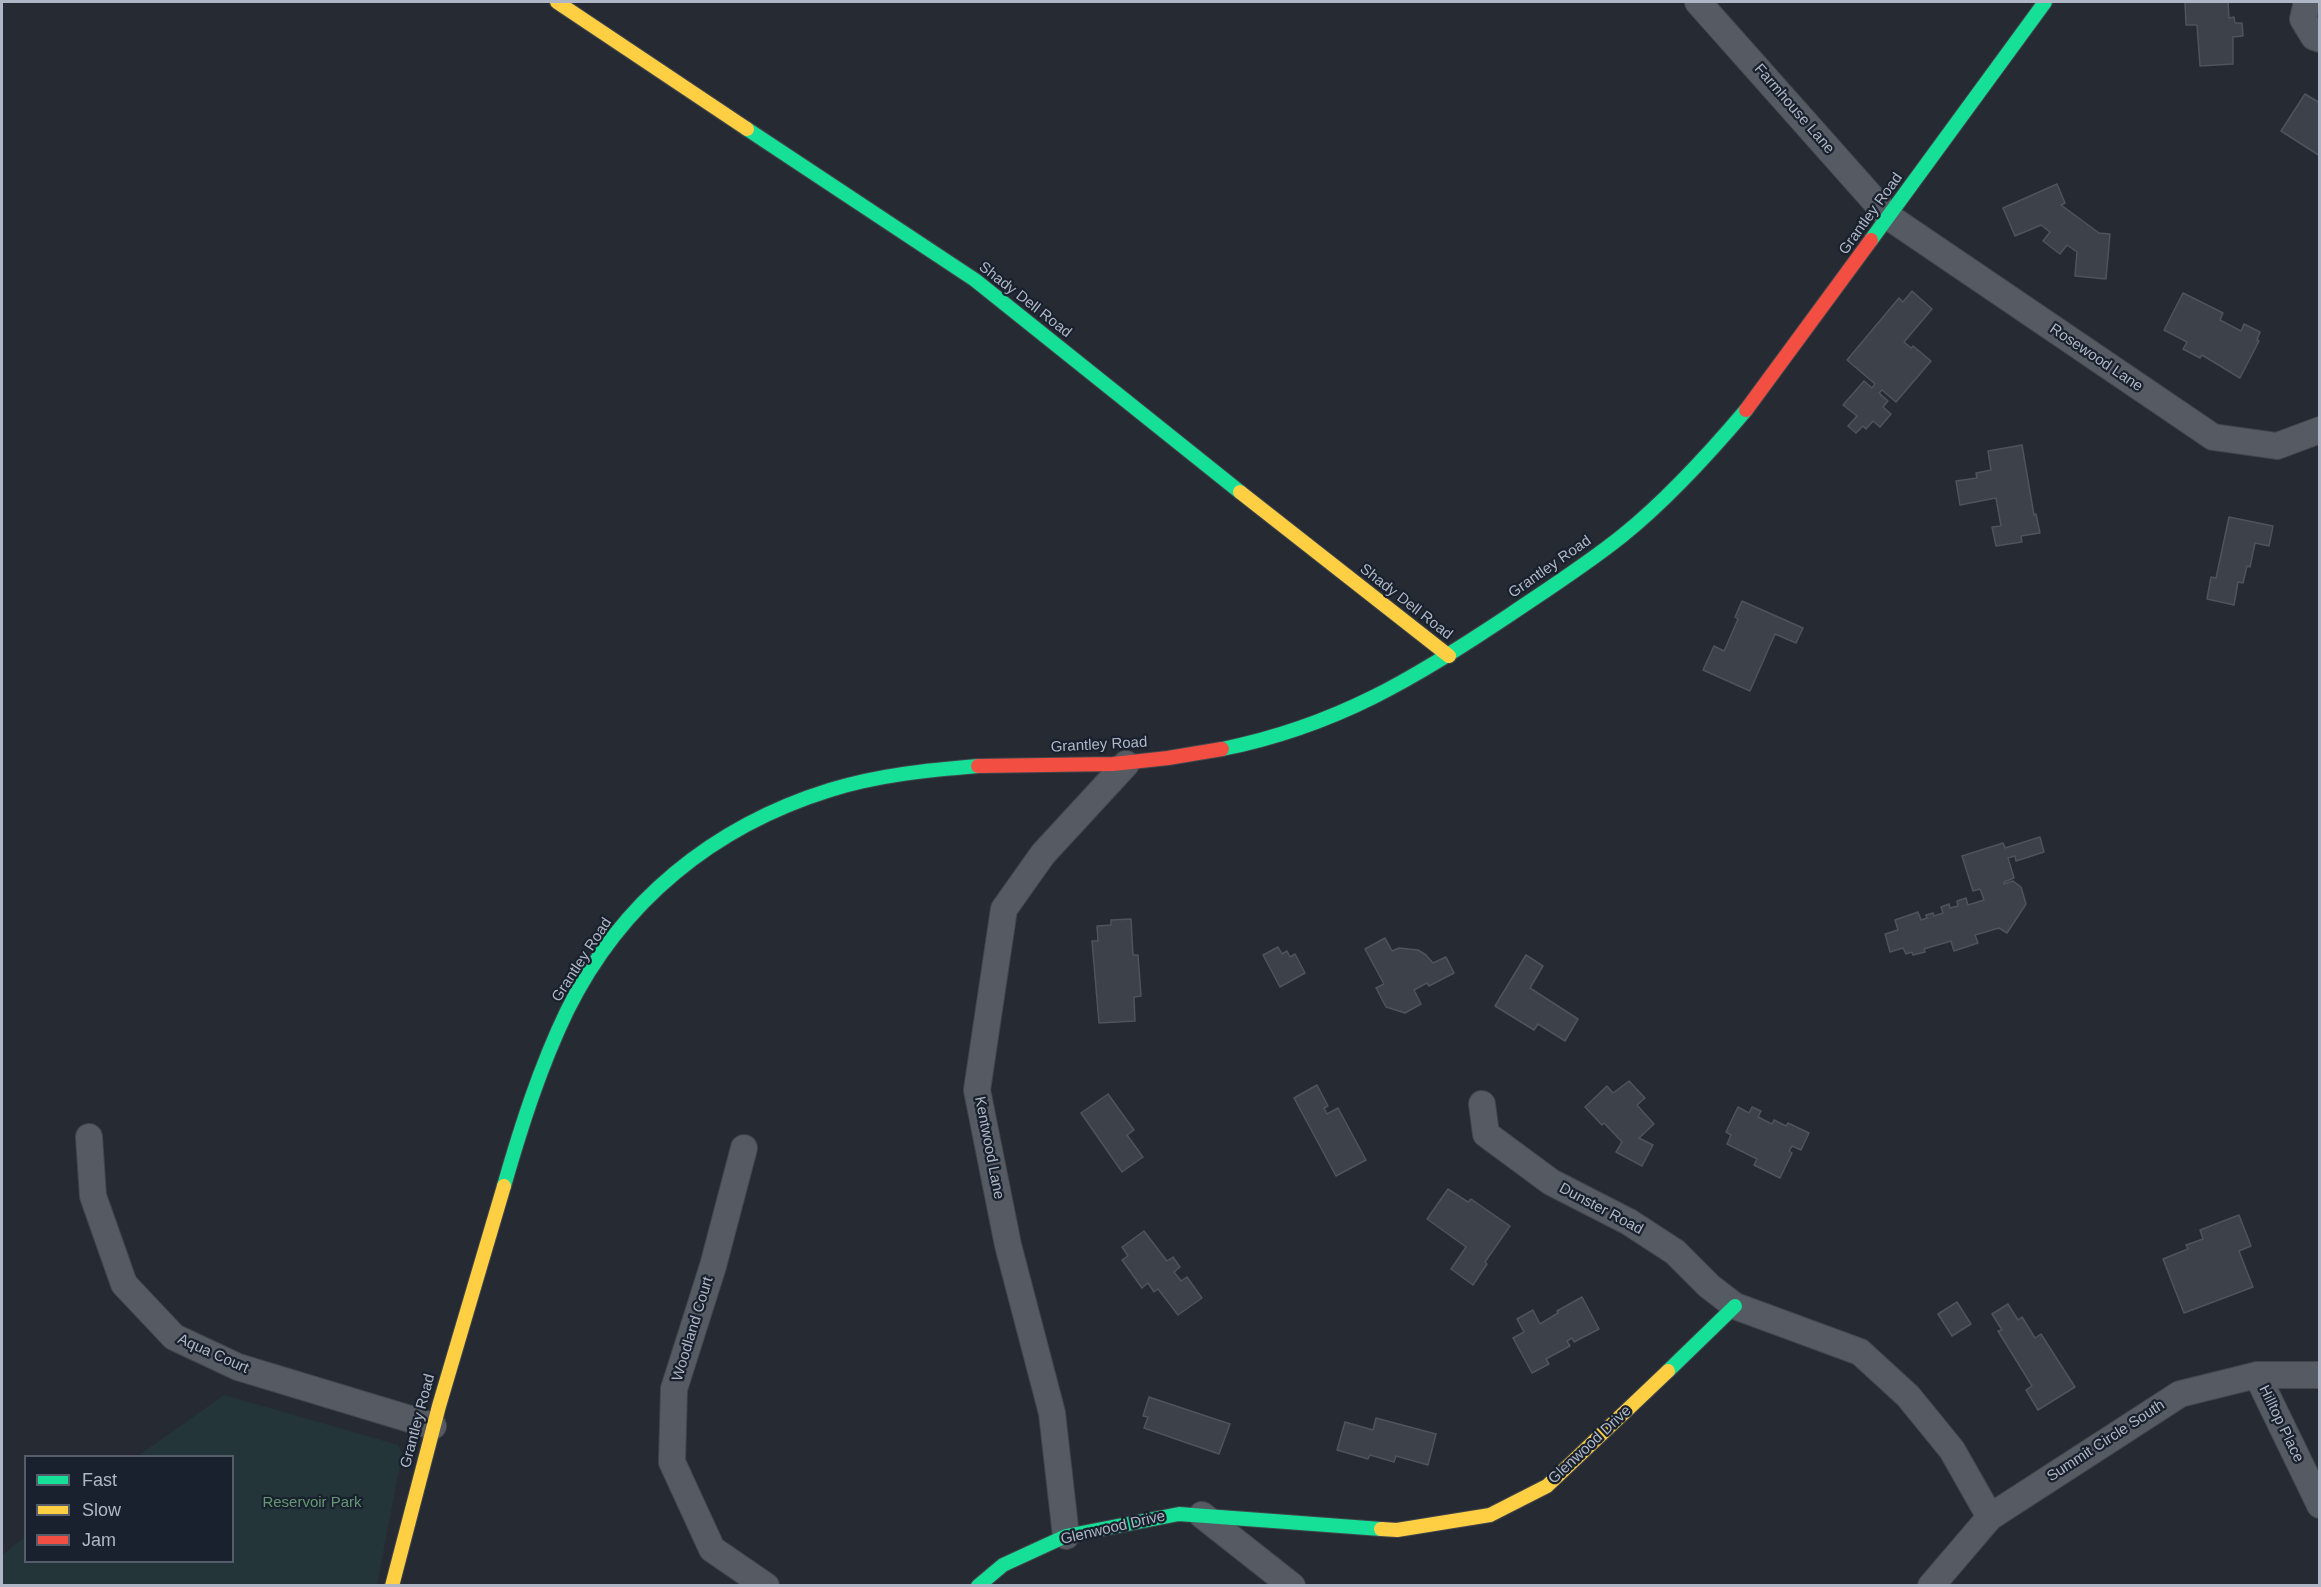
<!DOCTYPE html>
<html>
<head>
<meta charset="utf-8">
<style>
  body { margin:0 }
  #map { position:relative; width:2321px; height:1587px; overflow:hidden; background:#262b33; font-family:Arial,sans-serif }
  canvas { display:block }
  .frame { position:absolute; inset:0; border:3px solid #afb7c6; pointer-events:none }
  .legend { position:absolute; left:24px; top:1455px; width:210px; height:108px; box-sizing:border-box; background:#19212e; border:2px solid #555d6b; margin:0; padding:8px 10px; list-style:none; font-size:18px; color:#afb7c6 }
  .legend li { display:flex; align-items:center; gap:12px; height:30px }
  .legend b { width:30px; border:2px solid #555d6b }
</style>
</head>
<body>
<div id="map">
<canvas width="2321" height="1587"></canvas>
<div class="frame"></div>
<ul class="legend">
<li><b style="height:8px;background:#16e098"></b>Fast</li>
<li><b style="height:8px;background:#ffcf43"></b>Slow</li>
<li><b style="height:8px;background:#f24e42"></b>Jam</li>
</ul>
</div>
<script>
const ctx = document.querySelector('canvas').getContext('2d');
ctx.lineJoin = 'round';
function paint(path, color) { ctx.fillStyle = color; ctx.fill(path, 'evenodd'); }
function strokePath(path, color, width, dash) { ctx.strokeStyle = color; ctx.lineWidth = width; ctx.lineCap = dash ? 'butt' : 'round'; ctx.setLineDash(dash || []); ctx.stroke(path); }
function write(font, color, halo, rows, align = 'center') {
  ctx.font = font + ' Arial,sans-serif'; ctx.lineWidth = 4.5; ctx.setLineDash([]); ctx.textBaseline = 'middle'; ctx.strokeStyle = halo; ctx.fillStyle = color; for (const [text, x, y, turn = 0] of rows) {
    ctx.save(); ctx.translate(x, y); ctx.rotate((+turn || 0) * Math.PI / 180); ctx.textAlign = isNaN(turn) ? turn : align; if (halo) ctx.strokeText(text, 0, 0); ctx.fillText(text, 0, 0); ctx.restore();
  }
}
const green = new Path2D(`
  M224 1395 398 1445 402 1454 377 1585H2V1555L25 1537 26 1562H232V1456H138Z`);
const building = new Path2D(`
  M2185 2H2228L2229 18 2234 17 2235 23H2242L2243 36 2233 37V64L2200 66 2197 25H2186Z
  M2305 94 2320 103V156L2281 131Z
  M2057 184 2065 203 2061 205 2099 233 2110 234 2106 279 2075 276 2077 252 2067 245 2060 254 2043 241 2050 232 2041 225 2015 236 2003 208Z
  M1912 291 1932 309 1904 342 1911 348 1913 346 1931 361 1896 402 1882 390 1879 393 1888 401 1883 407 1891 414 1880 427 1873 421 1866 429 1863 426 1856 433 1848 426 1857 416 1843 405 1864 381 1872 388 1875 384 1847 360 1899 298 1903 302Z
  M2183 293 2223 313 2220 320 2241 331 2244 324 2260 332 2257 340 2259 341 2240 378 2202 355 2200 358 2183 349 2187 342 2164 330Z
  M2022 445 2034 515 2036 514 2040 533 2021 536 2022 542 1996 546 1992 527 2001 526 1996 498 1960 505 1956 481 1977 478 1976 473 1991 470 1988 451Z
  M2229 517 2273 526 2269 546 2255 543 2250 567 2247 566 2243 583 2238 582 2234 605 2207 599 2211 577 2216 578Z
  M1742 601 1803 628 1796 643 1775 634 1750 691 1703 670 1714 646 1724 651 1738 619 1735 617Z
  M2040 837 2044 852 2016 861 2015 856 2008 858 2014 878 2004 882V884L2013 881 2021 887 2026 904 2007 933 1999 928 1975 935 1978 943 1954 951 1951 941 1924 949 1925 952 1913 955 1912 952 1906 954 1903 948 1890 952 1885 934 1898 930 1895 920 1918 912 1921 920 1927 918 1926 915 1933 913 1934 916 1943 913 1941 907 1949 904 1950 908 1958 906 1957 901 1966 898 1968 905 1984 900 1980 889 1973 891 1962 856 2003 843 2005 848Z
  M1131 919 1133 955H1138L1141 996 1134 997 1135 1021 1099 1023 1092 941H1098L1097 926 1111 925V920Z
  M1385 938 1392 951 1399 948 1418 950 1426 955 1433 963 1446 957 1454 973 1429 986 1427 983 1414 990 1421 1004 1405 1013 1386 1007 1376 988 1384 984 1365 949Z
  M1278 947 1282 954 1287 951 1290 957 1295 954 1305 973 1280 987 1263 955Z
  M1526 955 1543 966 1530 988 1578 1019 1565 1041 1538 1024 1534 1030 1495 1006Z
  M1629 1081 1645 1098 1637 1105 1654 1124 1639 1138 1653 1145 1642 1166 1616 1152 1622 1142 1604 1123 1602 1125 1585 1107 1607 1086 1613 1093Z
  M1317 1085 1328 1106 1324 1108 1327 1114 1338 1108 1366 1160 1336 1176 1294 1098Z
  M1108 1094 1134 1130 1127 1135 1143 1157 1122 1172 1081 1113Z
  M1738 1107 1749 1113 1752 1107 1761 1111 1758 1117 1772 1124 1774 1120 1786 1126 1788 1123 1809 1133 1801 1150 1792 1146 1789 1151 1792 1153 1780 1178 1754 1165 1757 1159 1727 1144 1731 1135 1726 1132Z
  M1448 1189 1468 1202 1471 1199 1510 1226 1485 1262 1487 1264 1473 1285 1451 1269 1466 1247 1427 1219Z
  M2239 1215 2251 1246 2239 1251 2253 1287 2184 1313 2163 1259 2188 1249 2186 1245 2203 1239 2200 1230Z
  M1144 1231 1167 1261 1173 1257 1180 1267 1174 1272 1181 1281 1187 1277 1202 1298 1178 1315 1158 1289 1154 1292 1148 1283 1142 1288 1122 1260 1128 1256 1122 1247Z
  M1582 1297 1599 1329 1574 1342 1572 1338 1567 1341 1570 1346 1546 1359 1549 1364 1532 1373 1513 1338 1524 1332 1517 1319 1533 1310 1540 1324 1558 1313 1557 1311Z
  M1957 1302 1971 1324 1952 1336 1938 1314Z
  M2008 1304 2018 1320 2022 1317 2035 1338 2041 1334 2075 1387 2038 1410 2026 1390 2032 1386 1998 1331 2002 1330 1992 1314Z
  M1149 1397 1230 1424 1219 1454 1144 1428 1148 1417 1143 1416Z
  M1376 1418 1436 1434 1428 1465 1396 1456 1394 1462 1370 1455 1368 1459 1337 1450 1345 1422 1373 1430Z`);
const street = new Path2D(`
  M1698 2 1889 217 2213 437 2277 446 2320 430
  M2307 2 2303 19 2314 37 2320 39
  M1482 1104 1486 1134 1551 1182 1629 1222 1675 1252 1709 1286 1735 1306 1860 1352 1908 1396 1952 1450 1990 1517
  M89 1137 93 1196 124 1284 174 1337 238 1367 433 1426
  M744 1148 713 1266 674 1389 672 1462 712 1549 766 1586
  M2257 1375 2320 1505
  M1202 1515 1292 1586
  M1066 1536 1052 1413 1008 1245 977 1090 1004 909 1043 854 1126 764
  M1931 1586 1990 1517 2180 1394 2257 1375H2320`);
const fast = new Path2D(`
  M747 129 975 280 1240 492
  M1871 240 2045 2
  M1222 749C1337 726 1415 678 1511 614 1548 589 1587 564 1622 536 1668 499 1708 455 1746 410
  M504 1186C521 1127 540 1067 567 1011 621 901 714 826 830 790 878 775 929 770 978 766
  M1668 1371 1735 1306
  M978 1586 1003 1565 1066 1536 1179 1514 1381 1529`);
const slow = new Path2D(`
  M557 2 747 129
  M1240 492 1449 656
  M1381 1529 1397 1530 1490 1515 1547 1486 1668 1371
  M392 1586 439 1406 504 1186`);
const jam = new Path2D(`
  M1746 410 1871 240
  M978 766 1113 764 1168 758 1222 749`);
const streetNames = [
  ["Farmhouse Lane",1794,109,49],
  ["Grantley Road",1871,214,-54],
  ["Shady Dell Road",1025,300,38],
  ["Rosewood Lane",2096,358,34],
  ["Grantley Road",1550,567,-35],
  ["Shady Dell Road",1406,602,38],
  ["Grantley Road",1099,745,-3],
  ["Grantley Road",582,960,-57],
  ["Kentwood Lane",989,1148,79],
  ["Dunster Road",1601,1209,28],
  ["Woodland Court",693,1329,-73],
  ["Aqua Court",213,1354,24],
  ["Grantley Road",418,1421,-75],
  ["Hilltop Place",2281,1424,64],
  ["Summit Circle South",2106,1441,-33],
  ["Glenwood Drive",1590,1445,-43],
  ["Glenwood Drive",1113,1528,-13]
];
const parkNames = [
  ["Reservoir Park",312,1503]
];
paint(green, '#233539');
paint(building, '#3d424a');
strokePath(building, '#4e535c', 1.5);
strokePath(street, '#42464c', 28);
strokePath(fast, '#42464c', 16);
strokePath(slow, '#42464c', 16);
strokePath(jam, '#42464c', 16);
strokePath(street, '#565a62', 26);
strokePath(fast, '#16e098', 14);
strokePath(slow, '#ffcf43', 14);
strokePath(jam, '#f24e42', 14);
write('15px', '#afb7c6', '#19212e', streetNames);
write('15px', '#659772', '#19212e', parkNames);
</script>
</body>
</html>
